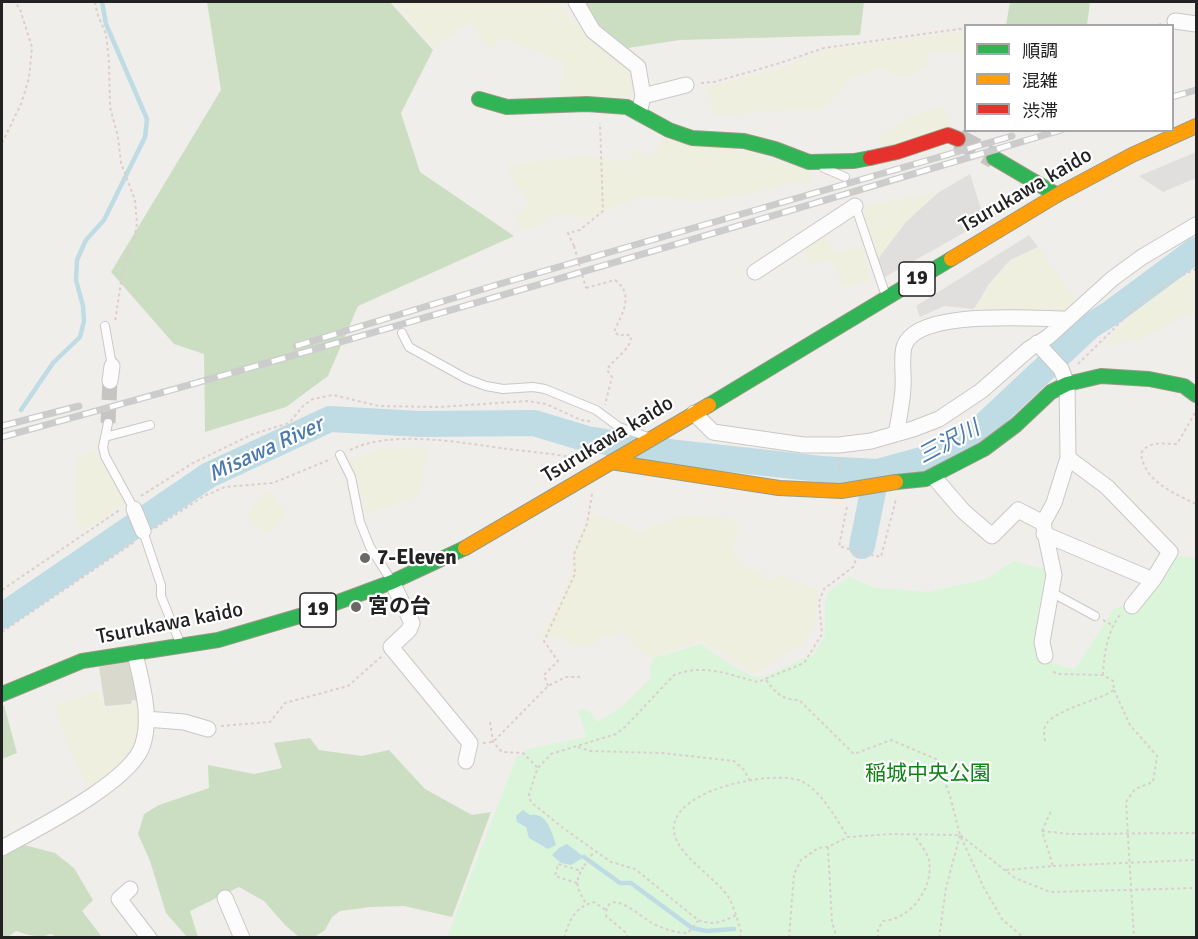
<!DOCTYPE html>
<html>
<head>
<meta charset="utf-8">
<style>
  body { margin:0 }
  #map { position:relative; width:1198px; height:939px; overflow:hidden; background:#f0eeeb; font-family:Signika,"Noto Sans JP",sans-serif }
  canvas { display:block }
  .frame { position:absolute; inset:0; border:3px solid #222; pointer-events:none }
  .legend { position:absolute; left:964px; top:24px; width:210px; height:108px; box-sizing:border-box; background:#fff; border:2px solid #a7a7a7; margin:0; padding:8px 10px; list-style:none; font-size:18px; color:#222 }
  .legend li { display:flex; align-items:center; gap:12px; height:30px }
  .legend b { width:30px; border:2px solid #a7a7a7 }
</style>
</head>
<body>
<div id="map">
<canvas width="1198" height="939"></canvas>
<div class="frame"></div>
<ul class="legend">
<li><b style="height:8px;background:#30b455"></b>順調</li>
<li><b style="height:8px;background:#ff9f0a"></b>混雑</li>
<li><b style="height:8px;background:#e5322d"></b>渋滞</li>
</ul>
</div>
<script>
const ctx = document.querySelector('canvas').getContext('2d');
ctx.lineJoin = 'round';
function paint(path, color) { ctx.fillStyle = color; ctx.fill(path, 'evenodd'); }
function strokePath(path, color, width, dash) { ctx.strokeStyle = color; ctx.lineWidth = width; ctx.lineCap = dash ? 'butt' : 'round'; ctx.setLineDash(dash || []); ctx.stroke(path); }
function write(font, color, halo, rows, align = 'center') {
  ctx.font = font + ' Signika,"Noto Sans JP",sans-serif'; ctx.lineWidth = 4.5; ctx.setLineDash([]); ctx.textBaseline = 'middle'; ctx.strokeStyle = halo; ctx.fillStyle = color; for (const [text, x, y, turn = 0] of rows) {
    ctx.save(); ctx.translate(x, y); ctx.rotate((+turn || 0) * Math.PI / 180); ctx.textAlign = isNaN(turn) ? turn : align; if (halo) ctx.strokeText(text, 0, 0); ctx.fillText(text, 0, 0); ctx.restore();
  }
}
const construction = new Path2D(`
  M128 662 136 680 138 701 132 700 131 704 105 706 99 667Z`);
const farmland = new Path2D(`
  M395 2H556L605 51 630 72 635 93 615 99 559 98 564 62 550 59 546 55 501 38 491 50 469 23 434 48Z
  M965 31V55L930 51 926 66 908 77H899L882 68 851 78 823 110 795 109 715 116 706 87 785 67 822 50Z
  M942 107 953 131 885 148 879 137 911 116Z
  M667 133 719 145 812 170 810 184H787L755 193 709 200 691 201 660 197H639L590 218 557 215 550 217 532 229 518 230 517 213 530 205 508 173 515 164 584 156 631 162 634 149 651 158Z
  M939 192 906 222 877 260 862 206Z
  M824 233 836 253 862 246 871 281 842 287 833 261 808 264 803 248Z
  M1038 247 1077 301 1059 314 974 309 989 284 1010 260Z
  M1196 272V310L1137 341 1103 345 1154 292Z
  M429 447 420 495 365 515 363 499 347 461 380 449Z
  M94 449 128 502 82 532 74 513 75 467 78 458Z
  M265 492 274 496 286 515 267 535 245 516Z
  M590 515 604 517 640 532 680 515 737 519V543L732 546 741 564 763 573 765 579 785 576 792 581 818 590 815 627 805 642 754 674 703 641 647 658 622 633 606 636 587 647 570 646 564 638H541L561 599 572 570 573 549Z
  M98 690 104 708 136 703 141 720 136 749 125 764 90 791 72 757 54 706Z`);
const forest = new Path2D(`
  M207 2H390L433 50 401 113 420 172 514 236 358 306 328 376 286 407 205 432 204 354 174 344 111 272 221 90Z
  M570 2H864L860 35 680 40 628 48Z
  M1010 2H1090L1087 25H1006Z
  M4 705 17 753 2 759V706Z
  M310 738 319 750 362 756 389 750 425 789 472 815 491 812 452 917 404 906 370 907 340 911 332 917 325 930 316 936 299 937 285 925 264 901 239 887 190 911 198 937H187L166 913 150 861 138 834 144 814 159 805 209 788 208 765 254 774 282 768 274 743Z
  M24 845 55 853 74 868 93 900 82 911 102 937H57L51 934C39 939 28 935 16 931L8 937 2 938V855Z`);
const park = new Path2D(`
  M1178 556 1196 558V937L447 938 516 758 528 749 586 737 578 710 587 709 598 722 624 705 651 678 650 666 654 658 701 644C714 653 750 681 764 677 782 671 794 659 813 656L825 636V603L828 592 849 577 875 588 929 592 986 579 1014 561 1046 570C1043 586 1031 640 1039 652 1046 663 1064 667 1075 669L1114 609 1122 606 1135 609 1161 583Z`);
const parking = new Path2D(`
  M1196 152V178L1163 192 1139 176Z
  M970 174 985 221 885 277 877 260 906 222 939 192Z
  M1029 235 1038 247 1010 260 989 284 974 309 944 306 920 317 916 306Z`);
const water = new Path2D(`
  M523 810 530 815C547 812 552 832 556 845L548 849 529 838 526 827 517 822 516 816Z
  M567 844 584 857 571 865 561 863 552 855 559 848Z`);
const stream = new Path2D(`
  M21 410 53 363 80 337 84 321 83 306 76 280 77 260 86 240 104 220 145 137 147 119 106 24 102 2
  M584 857 620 883H631L692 928 706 931 734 929`);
const river = new Path2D(`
  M862 546 877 472
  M2 616 209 475 330 419 420 424 534 423 587 439 677 453 821 469 877 472 925 459 978 431 1090 326 1111 313 1196 250`);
const streetTunnel = new Path2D(`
  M108 423 110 381`);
const secondaryTunnel = new Path2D(`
  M958 139 994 158`);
const path = new Path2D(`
  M95 2 97 13 106 34 109 61 110 107 118 137 121 163 135 200 137 224 134 238 123 269 115 322
  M1007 26 1045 24 1048 26
  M1153 26 1161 24
  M701 83 714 82 780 63 824 48 966 28
  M2 143 21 104 29 78 32 47 20 9 15 2
  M574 246 568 233 580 230 603 211 600 123
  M586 288 615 280C635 295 622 313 614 332L620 336 625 334 631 336C631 351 613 358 607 370L612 377 605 405
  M1078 364 1142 301 1175 279 1196 269
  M1195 413 1177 444C1163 444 1150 440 1141 453 1144 482 1174 493 1196 504
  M350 450C392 429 463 443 508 449 533 452 557 454 581 459
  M839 458 840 474
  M141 496 193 463 253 434 289 423 304 405 313 399 333 395 379 406 439 407 527 401 546 404 581 420 593 422
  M847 507 839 546 859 552
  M155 528 204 496 225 487 273 483 331 459
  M2 590 121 509
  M1103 620 1114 626
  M2 632 136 541
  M1103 675C1104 653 1107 633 1120 615
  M766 680C776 693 782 700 799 700L854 754 891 740 936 759 950 796 960 835 984 888 1002 919 1024 938
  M548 686 544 675 558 661 544 641 575 574 574 554 587 524 592 494
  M1114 690 1130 725 1157 756 1153 782 1135 789 1126 802 1134 938
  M490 722 493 742 502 752 523 753 538 768
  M221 726 270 722 285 703 348 686 382 656
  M1045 741C1044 735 1043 728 1047 723 1058 709 1097 701 1114 690L1113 681 1103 675 1057 674 1051 670
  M483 743 493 742 548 686 566 677H580
  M578 747 590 751 662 753 734 761 744 770 750 781
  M1042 831 1070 834 1196 833
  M828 847 832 922 837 938
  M584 866 594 852
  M1053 866 1196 860
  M1006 870 1053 866 1042 831 1052 809
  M577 883 555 876 558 864 578 870 583 868C573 884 578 889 586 904
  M736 915C734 910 732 903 729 898 716 877 678 857 674 832 668 790 773 769 801 781 822 791 836 819 848 837
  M564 938C570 919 574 908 594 902L606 910
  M628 938 625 932 606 916C606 884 641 917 652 923 663 929 676 933 688 933L698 921
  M740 938 741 932 736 915C722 922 713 926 698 920L635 869 611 862 563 828 531 802 529 795 535 775 538 768 551 754 616 734 625 727 674 675C706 663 728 675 758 682L804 663 822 634 819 602 824 589 853 567 859 552 881 557 896 499
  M789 938 794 874 801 860 818 848 828 847 848 837 892 834 960 835 1015 878 1050 892 1196 888
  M878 938V929L883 921C911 919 934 888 929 860 927 852 919 843 915 836
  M939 938 946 888 960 835`);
const lane = new Path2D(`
  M824 168 845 177
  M855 205 886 296
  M105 326 112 366
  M402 333 409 347 467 379 486 386 503 389 533 387 545 389 596 410 619 427 648 437
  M108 423 103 447 105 456 134 509
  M105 437 150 425
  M340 455 351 477 360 522 370 547 391 580
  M143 531 161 585V596L180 643
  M1051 592 1095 616`);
const street = new Path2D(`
  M576 2 593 31 638 67 643 96 639 113
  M1175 21 1196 24
  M643 96 686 85
  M755 272 855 206
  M1037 343 1061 369 1067 384 1068 458 1054 503 1043 523 1054 575 1042 642 1045 656
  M110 381 112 366
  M694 413 713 432 803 445H839L871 441 913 429 939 419 981 391 1029 349 1048 337 1112 279 1142 257 1196 225
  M896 434C899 419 902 404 903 388 904 376 901 359 904 347 915 308 1035 319 1068 319
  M1068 458 1107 487 1170 552 1153 580 1132 606
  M933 476 963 511 992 536 1018 510 1043 523
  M134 509 143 531
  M1044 534 1153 580
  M392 582 412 623 409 630 391 647 470 743 466 761
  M146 719 184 722 208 729
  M2 848C36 829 133 781 143 744 152 714 141 682 135 653
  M130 889 119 899 149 938
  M225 898 242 938`);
const fast = new Path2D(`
  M479 99 507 107 587 104 627 107 669 130 692 138 744 141 775 149 809 162 854 161 870 158
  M994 158 1057 195
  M709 405 951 259
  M896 482 926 479 984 449 1016 425 1051 392 1067 384 1101 376 1149 379 1184 386 1196 395
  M2 694 82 661 218 640 303 615 392 582 465 548`);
const slow = new Path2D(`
  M951 259 1057 195 1132 155 1196 126
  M611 462 779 488 841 491 896 482
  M465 548 709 405`);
const jam = new Path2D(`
  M870 158 897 152 948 135 958 139`);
const rail = new Path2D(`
  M1172 97 1196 90
  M296 346 503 283 1012 136
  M2 426 79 406
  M2 437C356 340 708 235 1061 130`);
const pathBridge = new Path2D(`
  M574 246 586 288`);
const markers = [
  [365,558,6,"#6a6968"],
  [356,607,6,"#6a6968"]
];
const shields = [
  [917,279,36],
  [318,610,36]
];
const shieldNames = [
  ["19",917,279],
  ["19",318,610]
];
const streetNames = [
  ["Tsurukawa kaido",1026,191,-30],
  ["Tsurukawa kaido",608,440,-31],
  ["Tsurukawa kaido",170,624,-11]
];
const poiNames = [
  ["7-Eleven",377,558],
  ["宮の台",368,607]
];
const parkNames = [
  ["稲城中央公園",928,774]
];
const waterNames = [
  ["三沢川",949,443,-28],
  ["Misawa River",266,450,-25]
];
paint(construction, '#d9d9cd');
paint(farmland, '#efefdf');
paint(forest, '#cbdec1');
paint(park, '#daf5da');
paint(parking, '#e0dfde');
paint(water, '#bfdbe3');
strokePath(stream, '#bfdbe3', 4.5);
strokePath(river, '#bfdbe3', 26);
strokePath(streetTunnel, '#c7c5c3', 15, [15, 8]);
strokePath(secondaryTunnel, '#c7c5c3', 21, [21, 10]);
strokePath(lane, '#c9c8c7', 10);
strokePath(street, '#c9c8c7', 17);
strokePath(fast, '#999a82', 16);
strokePath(slow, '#999a82', 16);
strokePath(jam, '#999a82', 16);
strokePath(path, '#dccecd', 2, [3, 3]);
strokePath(lane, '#fdfcfc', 8);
strokePath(street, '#fdfcfc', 15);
strokePath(fast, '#30b455', 14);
strokePath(slow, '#ff9f0a', 14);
strokePath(jam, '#e5322d', 14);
strokePath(rail, '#ccc', 7);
strokePath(rail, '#fff', 4.5, [14]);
strokePath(pathBridge, '#dccecd', 2, [3, 3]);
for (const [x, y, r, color] of markers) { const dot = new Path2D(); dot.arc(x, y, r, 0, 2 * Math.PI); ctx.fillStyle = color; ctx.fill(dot); strokePath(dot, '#fff', 2); }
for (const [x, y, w] of shields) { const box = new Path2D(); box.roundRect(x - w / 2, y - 17, w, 34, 4.5); ctx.fillStyle = '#fff'; ctx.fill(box); strokePath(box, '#222', 1.5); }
write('bold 20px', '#222', null, shieldNames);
write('21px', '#222', '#fff', streetNames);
write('bold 21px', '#222', '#fff', poiNames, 'left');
write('21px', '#0c8416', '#fff', parkNames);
write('italic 22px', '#4a7aab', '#fff', waterNames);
</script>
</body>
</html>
